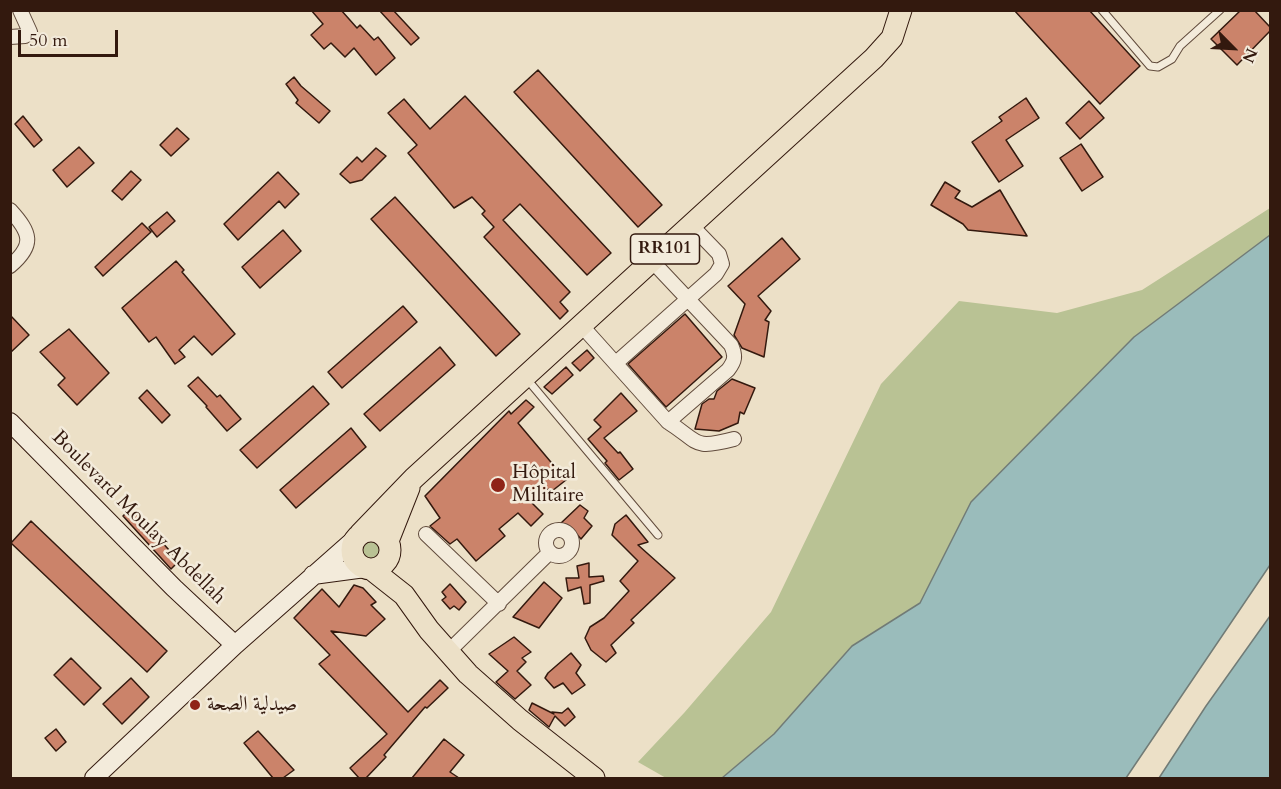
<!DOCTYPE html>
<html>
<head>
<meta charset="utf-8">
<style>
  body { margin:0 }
  #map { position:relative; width:1281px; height:789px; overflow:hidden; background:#ece0c7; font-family:Cardo,serif }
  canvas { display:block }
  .frame { position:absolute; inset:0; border:12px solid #33190e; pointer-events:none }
  .north { position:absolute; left:1203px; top:18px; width:60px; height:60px; -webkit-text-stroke:4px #f3ebdb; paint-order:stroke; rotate:114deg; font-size:16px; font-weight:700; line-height:24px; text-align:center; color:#33190e }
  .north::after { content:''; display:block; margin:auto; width:21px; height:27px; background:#33190e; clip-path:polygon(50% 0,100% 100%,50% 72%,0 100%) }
  .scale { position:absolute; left:18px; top:30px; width:100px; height:27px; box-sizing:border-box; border:3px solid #33190e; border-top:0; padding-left:8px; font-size:18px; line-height:21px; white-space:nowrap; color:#33190e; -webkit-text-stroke:4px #f3ebdb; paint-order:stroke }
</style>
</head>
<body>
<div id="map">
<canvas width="1281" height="789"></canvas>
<div class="frame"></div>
<div class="north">N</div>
<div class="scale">50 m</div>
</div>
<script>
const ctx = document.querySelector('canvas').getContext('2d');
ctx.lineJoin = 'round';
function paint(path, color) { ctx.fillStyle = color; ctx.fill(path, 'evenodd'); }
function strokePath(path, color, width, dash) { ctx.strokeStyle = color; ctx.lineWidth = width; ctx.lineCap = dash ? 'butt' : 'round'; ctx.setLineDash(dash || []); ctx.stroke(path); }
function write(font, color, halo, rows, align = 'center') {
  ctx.font = font + ' Cardo,Amiri,serif'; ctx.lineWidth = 5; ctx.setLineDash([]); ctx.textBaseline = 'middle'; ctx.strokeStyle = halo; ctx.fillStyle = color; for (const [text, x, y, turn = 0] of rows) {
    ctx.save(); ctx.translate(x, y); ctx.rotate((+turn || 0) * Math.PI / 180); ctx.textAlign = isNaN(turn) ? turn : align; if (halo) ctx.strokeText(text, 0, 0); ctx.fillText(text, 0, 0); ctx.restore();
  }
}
const green = new Path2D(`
  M1270 208V235L1134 337 971 502 920 603 852 646 774 734 722 778H666L638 762 684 713 771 612 881 384 959 301 1057 313 1142 290Z
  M363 551a10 10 0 1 1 20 0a10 10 0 1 1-20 0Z`);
const water = new Path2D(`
  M1270 235V565L1126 778H722L774 734 852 646 920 603 971 502 1134 337Z
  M1270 616V778H1159L1206 706Z`);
const building = new Path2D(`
  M311 10H341L357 28 360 25 374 40 378 37 395 58 376 75 354 48 345 57 331 43 324 49 311 35 323 24Z
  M379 10H393L419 38 411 45Z
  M1014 10H1089L1140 66 1100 104Z
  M1241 10H1254L1270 27V31L1237 65 1211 39Z
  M538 70 662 205 638 227 514 92Z
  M294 77 301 86 330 111 319 123 296 103 298 100 286 84Z
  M465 96 611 253 587 275 520 204 503 220 570 292 560 302 568 311 560 319 484 237 494 227 482 214 485 211 472 197 454 208 408 153 417 145 388 113 404 99 430 129Z
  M1026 98 1039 118 1006 140 1023 166 999 182 972 142 1002 121 999 117Z
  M1089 101 1104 118 1080 139 1066 123Z
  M23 116 42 140 34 147 15 124Z
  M177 128 189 139 171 156 160 145Z
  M1081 144 1103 177 1082 191 1060 158Z
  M79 147 94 163 67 187 53 170Z
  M376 148 386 156 362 180 350 183 340 174 357 157 362 162Z
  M131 171 141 180 122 200 112 191Z
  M278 172 299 194 285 208 279 201 238 240 224 224Z
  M945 182 960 191 955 198 972 207 1000 190 1027 236 968 230 963 224 931 205Z
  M395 197 520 334 496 356 371 219Z
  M167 212 175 221 157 237 149 227Z
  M142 223 151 232 103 276 95 267Z
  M283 230 301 251 260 288 242 267Z
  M782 238 800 259 758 296 771 311 765 320 769 322 764 357 742 348 734 335 745 304 728 286Z
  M176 261 184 270 182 272 235 334 212 355 194 336 179 350 185 357 175 364 156 337 149 342 122 308Z
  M403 306 417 322 342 388 328 372Z
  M685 314 722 357 666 407 628 364Z
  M10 315 29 335 10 353Z
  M69 329 109 373 77 405 58 385 65 378 40 352Z
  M440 347 455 365 380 431 364 414Z
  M587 350 594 358 580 371 572 363Z
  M566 367 573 375 552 394 544 387Z
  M198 377 217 397 220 395 241 419 227 431 206 407 207 406 188 386Z
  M732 379 755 388 744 414 740 412 738 423 719 431 695 429 702 404 709 399H714L717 391Z
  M313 386 329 404 257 468 240 450Z
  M147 390 170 415 162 423 139 398Z
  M621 393 637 411 604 438 618 453 620 452 633 469 619 480 605 463 607 461 588 439 601 427 594 420Z
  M526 400 534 407 518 423 566 480 552 491 547 489 531 502 543 514 531 526 518 513 499 529 505 536 476 561 457 539 450 544 430 526 440 518 425 496 509 411 511 414Z
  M351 428 366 447 296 508 280 490Z
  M580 505 588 511 584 518 592 526 581 539 573 530H568L560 524Z
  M131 508 179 561 171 569 123 516Z
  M626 515 648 542 638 545 675 578 631 620 634 623 611 645 616 653 606 662 591 650 585 638 590 627 604 618 629 591 620 581 638 561 612 535 615 524Z
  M31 521 167 651 147 672 11 543Z
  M589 563V577L603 576 604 581 590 585V603L584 604 581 587 568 591 566 578H579L577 566Z
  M544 582 562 598 539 628 513 617Z
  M450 584 466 602 459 610 454 606 450 609 442 600 446 597 442 592Z
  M354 585 363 588 376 602 371 605 385 619 366 636 331 631 408 712 440 680 448 688 427 708 425 707 384 755 386 757 366 778H359L350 768 387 734 319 664 330 655 294 618 322 589 339 607Z
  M514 637 531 652 522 658 526 662 517 671 531 685 515 699 496 682 508 671 489 654Z
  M571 653 581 665 576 673 585 685 572 694 563 683 554 688 545 678 548 673Z
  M71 658 101 688 84 705 54 675Z
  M131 678 149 697 122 724 103 704Z
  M532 703 554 714 552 712 562 713 568 708 575 717 565 726 555 716 549 727 529 710Z
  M56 729 66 742 56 751 45 738Z
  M258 731 294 770 283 778H273L244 743Z
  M444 739 464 755 450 772 459 778H412Z`);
const lane = new Path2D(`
  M1102 10 1150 66 1158 67 1172 59 1180 46 1220 10
  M526 378 658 535`);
const street = new Path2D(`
  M10 37 25 36 30 32 20 10
  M10 210C31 233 35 245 10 266
  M581 325 668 422 728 370C735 361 736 356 731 345L652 261
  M616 363 716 274 722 264 719 254 691 225
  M668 422C700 442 692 450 734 439
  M546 543a13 13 0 1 1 26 0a13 13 0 1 1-26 0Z
  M426 534 499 604
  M448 652 550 552`);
const secondary = new Path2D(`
  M10 422 174 588 235 645
  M313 575 365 568
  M94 778 235 645 355 539`);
const primary = new Path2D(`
  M352 550a19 19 0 1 1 38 0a19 19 0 1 1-38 0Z
  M360 534 414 478 874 58 892 38 901 10
  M388 541 409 488
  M371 569 404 595 429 630 468 674 520 720 594 778`);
const markers = [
  [498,485,8,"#8f2418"],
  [195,705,6,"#8f2418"]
];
const shields = [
  [665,249,69]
];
const shieldNames = [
  ["RR101",665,249]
];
const poiNames = [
  ["Hôpital",512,473],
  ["Militaire",512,496],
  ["صيدلية الصحة",207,705]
];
const streetNames = [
  ["Boulevard Moulay Abdellah",138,518,45]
];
paint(green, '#b9c294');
paint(water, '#9abcbb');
strokePath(water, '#717b76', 1.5);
paint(building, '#cb836a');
strokePath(building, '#33190e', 1.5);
strokePath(lane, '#614b3c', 9);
strokePath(street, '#614b3c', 16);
strokePath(secondary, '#33190e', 20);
strokePath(primary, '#33190e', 23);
strokePath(lane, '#f3ebdb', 7);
strokePath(street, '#f3ebdb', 14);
strokePath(secondary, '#f3ebdb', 18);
strokePath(primary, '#ece0c7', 21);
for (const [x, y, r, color] of markers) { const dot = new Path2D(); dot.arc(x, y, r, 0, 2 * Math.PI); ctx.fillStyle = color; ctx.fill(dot); strokePath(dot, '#f3ebdb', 2); }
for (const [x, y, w] of shields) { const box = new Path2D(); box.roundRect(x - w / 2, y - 15, w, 30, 4.5); ctx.fillStyle = '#f3ebdb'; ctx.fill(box); strokePath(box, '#33190e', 1.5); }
write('bold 18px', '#33190e', null, shieldNames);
write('20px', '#33190e', '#f3ebdb', poiNames, 'left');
write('20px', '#33190e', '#f3ebdb', streetNames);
</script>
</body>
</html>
